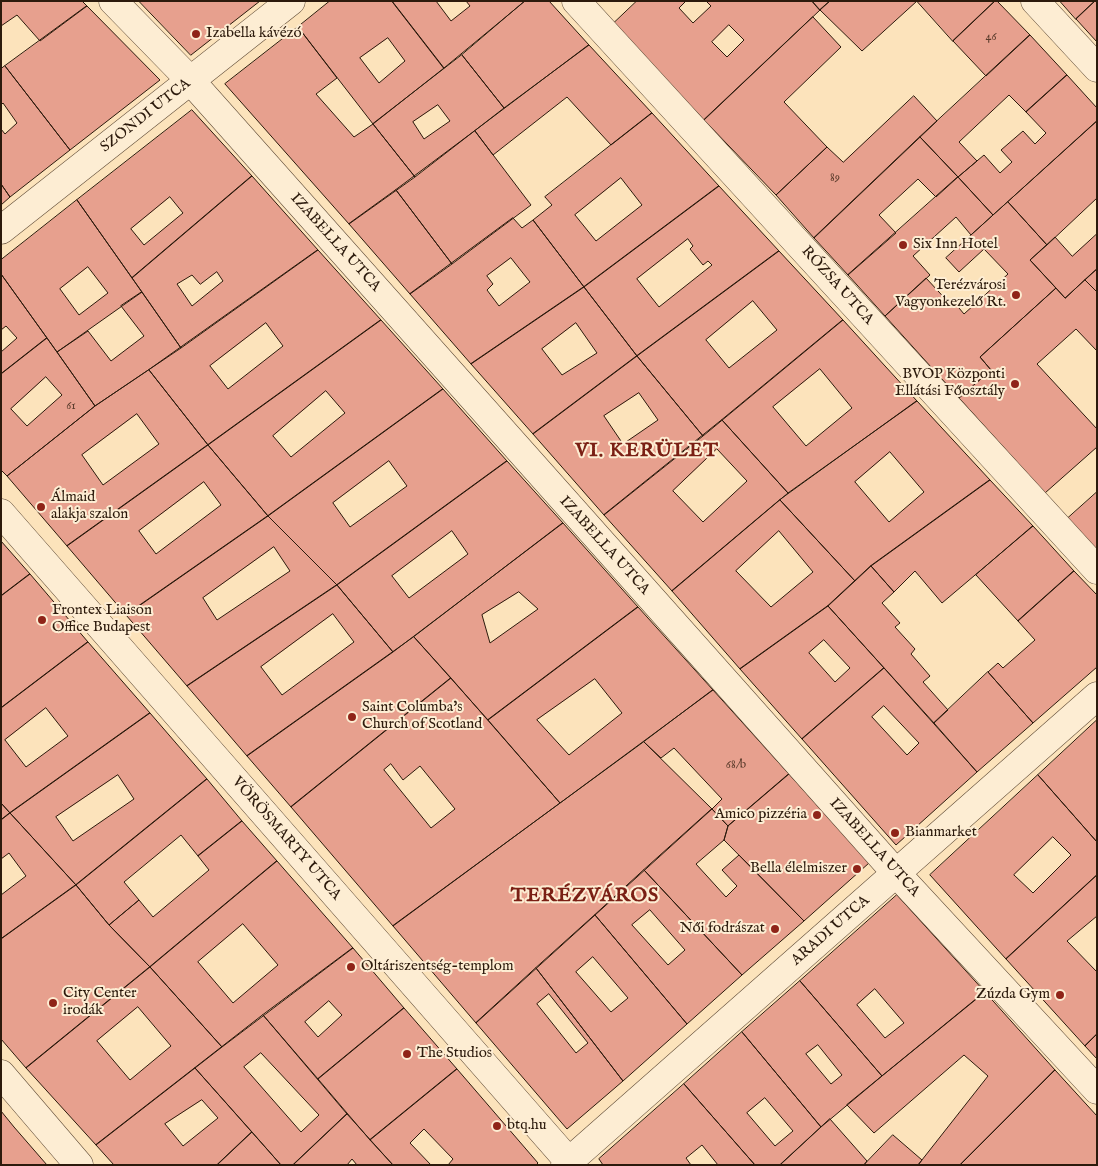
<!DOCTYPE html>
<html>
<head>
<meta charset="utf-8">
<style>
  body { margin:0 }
  #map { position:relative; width:1098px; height:1166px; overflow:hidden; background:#fce3bb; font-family:"IM FELL English",serif }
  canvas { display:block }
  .frame { position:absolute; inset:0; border:2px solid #2c1a0c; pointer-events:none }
</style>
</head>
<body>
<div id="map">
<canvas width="1098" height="1166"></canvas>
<div class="frame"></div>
</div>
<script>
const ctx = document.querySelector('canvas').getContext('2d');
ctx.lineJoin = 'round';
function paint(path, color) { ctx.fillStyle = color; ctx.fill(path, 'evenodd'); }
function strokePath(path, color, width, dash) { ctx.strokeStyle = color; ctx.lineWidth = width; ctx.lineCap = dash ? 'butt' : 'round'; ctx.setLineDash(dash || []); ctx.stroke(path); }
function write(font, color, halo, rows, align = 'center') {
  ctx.font = font + ' "IM FELL English",serif'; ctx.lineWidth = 4; ctx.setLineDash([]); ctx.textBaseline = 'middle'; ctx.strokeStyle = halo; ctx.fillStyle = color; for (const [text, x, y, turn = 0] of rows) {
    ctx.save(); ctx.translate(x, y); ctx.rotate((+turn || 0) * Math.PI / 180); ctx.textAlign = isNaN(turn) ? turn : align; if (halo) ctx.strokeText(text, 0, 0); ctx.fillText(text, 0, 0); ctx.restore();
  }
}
const building = new Path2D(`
  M1 1H82L87 6 40 41 17 15 1 26Z
  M139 1H260L191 55Z
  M330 1H392L444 68 373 124 298 27ZM388 38 405 61 379 83 360 58Z
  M392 1H436L451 21 470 6 466 1H525L444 68Z
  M525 1H549L589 45 504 108 462 55Z
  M637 1H686L679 8 693 23 711 6 706 1H812L820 10 704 120 613 24ZM729 25 744 40 727 57 712 42Z
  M812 1H830L820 10Z
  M830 1H917L862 51 820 10Z
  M917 1H995L953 41Z
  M995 1H997L1030 35 986 76 953 41Z
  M1060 1H1095L1076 19Z
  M1095 1H1097V42L1076 19Z
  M87 6 160 80 70 150 5 66Z
  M813 17 841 47 784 102 827 147 776 195 704 120Z
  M298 27 337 78 316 94 354 137 373 124 415 177 349 224 225 84Z
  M1030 35 1067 75 1026 112 1009 95 959 142 977 161 958 177 920 137Z
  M589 45 652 113 611 145 567 97 493 155 475 131Z
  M462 55 504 108 415 177 373 124ZM438 105 450 121 424 139 413 122Z
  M5 66 70 150 10 197 1 184V129L5 134 17 123 3 103 1 105V69Z
  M1067 75 1097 108V121L993 215 958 177 984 155 1000 173 1012 162 1001 150 1023 131 1035 144 1046 133 1026 112Z
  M914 96 937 121 814 238 776 195 827 147 843 162Z
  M192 110 252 176 132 278 77 200ZM170 197 183 213 144 245 131 229Z
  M652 113 719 186 584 287 533 220 552 205 545 197ZM621 178 642 205 596 241 575 215Z
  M1097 121V198L1047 245 1008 202Z
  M475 131 531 205 452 264 396 190Z
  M920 137 958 177 936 197 918 179 879 215 896 233 848 275 814 238Z
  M252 176 318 250 181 348 132 278ZM217 272 223 281 192 306 177 284 192 275 200 284Z
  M958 177 993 215 971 235 956 217 913 256 930 275 885 316 848 275Z
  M1 184 10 197 1 205Z
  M719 186 779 251 637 356 584 287ZM688 239 693 246 690 249 703 265 708 261 712 265 659 307 637 279Z
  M396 190 452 264 410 294 349 224Z
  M77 200 142 292 57 352 1 274V260ZM88 267 108 293 79 315 60 289Z
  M1008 202 1047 245 1030 260 1056 288 980 357 991 370 959 398 885 316 926 278 951 305 954 302 964 314 1008 274 984 249 959 272 946 258Z
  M513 218 522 228 533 220 584 287 471 364 410 294ZM511 258 530 282 499 306 487 290 493 284 487 276Z
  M1097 234V269L1065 298 1030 260 1055 237 1072 256Z
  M318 250 381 320 208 445 149 370ZM266 323 283 346 228 389 210 366Z
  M779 251 843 320 703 436 637 356ZM753 301 777 330 729 368 706 340Z
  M1097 269V292L1085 280Z
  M1 274 47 338 1 374V352L17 338 6 326 1 330Z
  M1085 280 1097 292V351L1076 329 1037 364 1097 429V447L1045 493 959 398 991 370 980 357 1056 288 1065 298Z
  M584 287 637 356 533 434 471 364ZM576 323 597 353 562 375 542 349Z
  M142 292 181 348 95 406 57 352 88 331 111 361 144 336 121 306Z
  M381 320 443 389 268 516 208 445ZM326 391 345 413 291 457 273 436Z
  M843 320 917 401 788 493 722 420ZM820 369 852 408 806 446 773 407Z
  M47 338 95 406 7 476 1 470V374ZM46 377 62 395 27 426 11 409Z
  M637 356 703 436 604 515 533 434ZM639 393 658 420 623 444 604 416Z
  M149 370 208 445 67 546 7 476 95 406ZM137 414 159 444 103 485 82 455Z
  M443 389 507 461 337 585 268 516ZM389 461 407 486 350 527 333 503Z
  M917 401 990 480 871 566 855 581 780 500ZM890 452 924 492 889 522 855 482Z
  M722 420 788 493 672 591 604 515ZM717 449 747 481 703 522 673 491Z
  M208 445 268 516 126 615 67 546ZM204 482 221 505 156 554 139 531Z
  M507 461 563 523 393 652 337 585ZM452 531 468 554 409 598 392 576Z
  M990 480 1033 526 942 603 915 571 894 592 871 566Z
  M1097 492V552L1067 519Z
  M780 500 855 581 828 606 740 669 672 591ZM779 531 813 572 771 607 736 571Z
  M268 516 337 585 187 686 126 615ZM274 547 290 571 217 620 203 598Z
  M563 523 638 607 488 720 414 637ZM519 592 538 609 490 643 482 615Z
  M1033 526 1074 571 1018 621 976 575Z
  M1 541 30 574 1 596Z
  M871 566 894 592 882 603 900 623 895 627 915 649 911 654 930 676 923 682 948 710 934 723 828 606Z
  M1074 571 1097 595V667L1033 723 988 672 998 663 1003 668 1035 640 1018 621Z
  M30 574 88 642 1 708V596Z
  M337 585 393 652 247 756 187 686ZM333 614 354 642 282 695 261 667Z
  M828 606 884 668 802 739 740 669ZM824 640 850 668 835 682 809 653Z
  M638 607 713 690 560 803 488 720ZM595 679 622 713 569 755 537 720Z
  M414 637 451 678 291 807 247 756Z
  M88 642 150 713 10 813 1 803V708ZM46 708 68 736 26 767 5 740Z
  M884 668 977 772 896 845 802 739ZM884 706 919 743 907 755 872 717Z
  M988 672 1033 723 977 772 934 723Z
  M451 678 560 803 393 926 291 807ZM391 764 403 780 420 766 455 809 431 828 384 770Z
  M713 690 789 774 728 826 712 809 722 799 674 748 661 758 644 742Z
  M150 713 207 779 76 885 10 813ZM118 775 134 799 73 841 56 817Z
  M1097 720V842L1038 775Z
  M644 742 712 809 476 1023 393 926Z
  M789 774 869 863 804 921 724 840 728 826Z
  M1038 775 1097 842V875L1006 959 930 875ZM1053 837 1071 855 1033 893 1014 875Z
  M207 779 242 821 198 856 181 835 124 882 139 900 109 925 76 885Z
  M1 803 10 813 1 820Z
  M712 809 728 826 724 840 696 864 726 897 737 886 722 870 739 855 804 921 742 975 644 870Z
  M10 813 76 885 1 939V895L26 876 9 853 1 859V820Z
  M242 821 277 861 150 967 109 925 139 900 153 917 209 870 198 856Z
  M277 861 353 948 222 1047 150 967ZM243 924 278 965 233 1003 198 962Z
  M644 870 742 975 687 1024 595 915ZM650 910 685 950 668 965 632 925Z
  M1097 875V916L1067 941 1097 972V1034L1085 1046 1006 959Z
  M76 885 109 925 150 967 26 1068 1 1039V939Z
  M897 895 985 992 882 1076 800 981ZM875 989 904 1023 885 1038 857 1005Z
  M595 915 687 1024 623 1081 536 968ZM593 957 628 998 611 1012 576 972Z
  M353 948 404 1008 318 1079 263 1015ZM329 1001 342 1015 318 1037 305 1022Z
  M150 967 222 1047 96 1145 26 1068ZM138 1007 171 1046 130 1080 97 1041Z
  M536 968 623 1081 567 1129 476 1023ZM549 994 588 1043 576 1053 537 1004Z
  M800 981 882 1076 821 1127 742 1032ZM818 1045 842 1075 831 1084 806 1054Z
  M985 992 1055 1070 960 1165H918L988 1076 964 1055 874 1133 847 1105Z
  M404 1008 457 1069 370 1140 318 1079Z
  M263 1015 347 1114 293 1165H281L195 1068ZM261 1053 319 1115 301 1132 244 1067Z
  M742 1032 821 1127 780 1165H755L684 1084ZM765 1098 793 1131 775 1146 747 1113Z
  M1097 1034V1059L1085 1046Z
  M195 1068 252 1132 217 1165H114L96 1145ZM202 1100 218 1118 183 1146 165 1124Z
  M457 1069 538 1163 536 1165H448L453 1159 424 1129 410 1143 431 1165H393L370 1140Z
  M1055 1070 1097 1116V1165H960Z
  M684 1084 755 1165H718L702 1145 686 1158 691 1165H603L599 1159Z
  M1 1111 14 1127 47 1165H1Z
  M347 1114 393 1165H357L352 1159 347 1165H293Z
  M830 1119 867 1161 864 1165H780Z
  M252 1132 281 1165H217Z
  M893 1135 922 1160 918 1165H864Z`);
const minor = new Path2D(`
  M113 1 190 80 896 873 1097 1090
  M576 1 1097 570
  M1035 1 1097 68
  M1 230 291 1
  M1 513 572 1165
  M1 1074 79 1165
  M565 1165 1097 696`);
const markers = [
  [196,34,5,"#8f2418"],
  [903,245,5,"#8f2418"],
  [1016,295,5,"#8f2418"],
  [1015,384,5,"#8f2418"],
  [41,507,5,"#8f2418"],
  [42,620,5,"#8f2418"],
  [352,717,5,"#8f2418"],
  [817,815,5,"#8f2418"],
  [895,833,5,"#8f2418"],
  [857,869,5,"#8f2418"],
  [775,929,5,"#8f2418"],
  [351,967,5,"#8f2418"],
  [1060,995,5,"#8f2418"],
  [53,1003,5,"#8f2418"],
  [407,1054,5,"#8f2418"],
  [497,1126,5,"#8f2418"]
];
const numberNames = [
  ["46",991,38],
  ["89",835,179],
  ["61",71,407],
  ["68/b",736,766]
];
const poiNames = [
  ["Izabella kávézó",206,34],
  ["Six Inn Hotel",913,245],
  ["Terézvárosi",1006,286,"right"],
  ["Vagyonkezelő Rt.",1006,303,"right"],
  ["BVOP Központi",1005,375,"right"],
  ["Ellátási Főosztály",1005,392,"right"],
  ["Álmaid",51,498],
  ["alakja szalon",51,515],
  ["Frontex Liaison",52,611],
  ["Office Budapest",52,628],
  ["Saint Columba's",362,708],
  ["Church of Scotland",362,725],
  ["Amico pizzéria",807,815,"right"],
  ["Bianmarket",905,833],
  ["Bella élelmiszer",847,869,"right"],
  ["Női fodrászat",765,929,"right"],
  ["Oltáriszentség-templom",361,967],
  ["City Center",63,994],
  ["irodák",63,1011],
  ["Zúzda Gym",1050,995,"right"],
  ["The Studios",417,1054],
  ["btq.hu",507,1126]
];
const streetNames = [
  ["SZONDI UTCA",146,116,-38],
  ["IZABELLA UTCA",335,243,48],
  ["RÓZSA UTCA",837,286,48],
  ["IZABELLA UTCA",604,546,48],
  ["VÖRÖSMARTY UTCA",286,839,49],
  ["IZABELLA UTCA",874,848,48],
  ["ARADI UTCA",831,931,-41]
];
const districtNames = [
  ["VI. KERÜLET",647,452],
  ["TERÉZVÁROS",585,897]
];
paint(building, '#e7a08e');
strokePath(building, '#2c1a0c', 1);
strokePath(minor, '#604c38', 29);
strokePath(minor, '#fdedd3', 28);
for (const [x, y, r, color] of markers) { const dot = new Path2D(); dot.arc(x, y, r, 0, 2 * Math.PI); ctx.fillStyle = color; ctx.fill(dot); strokePath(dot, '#fdedd3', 2); }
write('12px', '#5b3c2c', null, numberNames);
write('15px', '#2c1a0c', '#fdedd3', poiNames, 'left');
write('15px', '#2c1a0c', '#fdedd3', streetNames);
ctx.letterSpacing = '1px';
write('bold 20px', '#7a1f14', '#fdedd3', districtNames);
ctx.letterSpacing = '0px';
</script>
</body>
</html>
